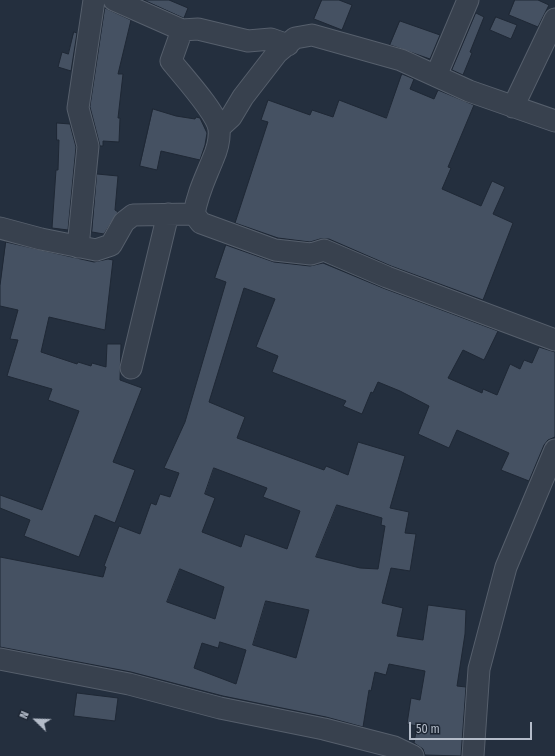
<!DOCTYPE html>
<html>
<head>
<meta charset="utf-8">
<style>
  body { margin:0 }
  #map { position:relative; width:555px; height:756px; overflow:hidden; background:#242f3e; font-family:"Fira Sans Condensed",sans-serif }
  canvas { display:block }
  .north { position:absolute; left:16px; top:700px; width:40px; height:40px; -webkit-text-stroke:3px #1d2633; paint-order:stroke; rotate:293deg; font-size:11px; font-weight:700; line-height:16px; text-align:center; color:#b4bcc9 }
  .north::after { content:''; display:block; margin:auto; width:14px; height:18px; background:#b4bcc9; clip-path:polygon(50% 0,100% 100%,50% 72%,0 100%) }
  .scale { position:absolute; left:409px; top:722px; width:123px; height:18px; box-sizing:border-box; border:2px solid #b4bcc9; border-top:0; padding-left:5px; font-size:12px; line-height:14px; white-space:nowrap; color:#b4bcc9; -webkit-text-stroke:3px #1d2633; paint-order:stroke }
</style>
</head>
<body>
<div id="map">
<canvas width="555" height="756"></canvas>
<div class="north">N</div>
<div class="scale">50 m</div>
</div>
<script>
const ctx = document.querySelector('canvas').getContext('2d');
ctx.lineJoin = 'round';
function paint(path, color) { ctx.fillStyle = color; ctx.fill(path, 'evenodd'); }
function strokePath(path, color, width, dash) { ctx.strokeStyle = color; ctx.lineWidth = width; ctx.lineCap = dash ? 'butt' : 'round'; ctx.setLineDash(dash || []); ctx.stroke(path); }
const building = new Path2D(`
  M144 0H169L188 8 184 18Z
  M322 0H339L352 5 342 30 314 19Z
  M515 0H538L549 5 538 27 509 15Z
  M105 8 131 20 118 74H123L118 118H120L119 142 103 141V146H100L90 107Z
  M476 13 484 17 470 52 472 53 463 75 452 70Z
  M496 17 517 25 511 39 490 30Z
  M400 21 440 35 430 59 390 45Z
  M74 32 77 33 71 71 58 67 62 52 68 54Z
  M402 74 414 79 410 89 434 99 438 90 474 105 448 167 451 168 442 189 481 206 492 181 505 187 493 214 513 223 483 300 391 266 329 239H320L310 242 278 238 235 223 268 122 261 120 268 100 310 115 312 110 333 117 339 100 386 118Z
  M153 109 176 116 195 119 196 117 200 118 207 133 205 145 200 160 161 151 157 170 140 166Z
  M57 123 70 124 76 147 68 230 52 228 56 170H58L59 140H57Z
  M97 174 118 176 115 210 118 212 104 234 92 232Z
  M6 242 94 262 108 259 113 260 105 330 49 317 41 352 77 364 78 362 91 366 92 363 106 367 107 344H121L120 380 142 388 113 462 135 470 115 523 95 515 79 557 24 536 30 520 0 508V495L42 510 79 411 48 400 52 389 7 376 18 340 10 339 18 310 0 306V286Z
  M226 245 274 262 310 266 323 263 383 288 498 331 484 360 463 350 448 378 482 393 483 389 497 395 510 364 520 369 524 360 532 363 539 347 555 352V437L548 440 544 445 529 481 501 470 509 453 457 430 449 448 418 434 429 406 400 391 378 382 373 393 371 392 362 414 343 406 346 401 272 372 278 356 256 347 275 299 244 288 209 402 245 417 237 438 324 470 326 466 348 475 358 442 405 456 390 508 409 512 405 533 416 534 410 571 391 568 382 603 403 608 397 636 423 640 428 605 466 610 465 634 457 686 466 687 461 756 425 755 423 749 414 743 417 726 407 724 411 698 420 700 425 671 389 664 386 675 375 672 371 691 369 690 363 727 326 717 223 696 131 672 0 647V557L103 577 106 567 104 566 119 526 140 534 151 503 156 505 160 494 170 497 179 473 164 468 185 422 226 282 215 278ZM214 468 267 488 263 497 300 511 287 549 245 534 241 547 202 532 215 498 205 494ZM337 505 382 518 381 525 385 526 378 569 360 568 316 557ZM180 569 224 587 215 619 167 602ZM266 601 309 610 296 658 253 645ZM220 642 246 650 236 684 194 668 202 643 218 648Z
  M77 693 118 698 115 721 74 716Z`);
const minor = new Path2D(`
  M114 0 182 30 171 61C182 75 217 113 219 129 220 139 217 150 213 159 205 179 198 192 194 214L201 223 275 250 311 254 324 250 387 277 555 340
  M182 30 198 29 248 41 271 39 288 45
  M436 76 468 0
  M513 107 555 19
  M219 128 231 117 243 97 277 53 295 38 312 35 401 60 469 91 555 121
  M0 228 41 239 96 250 111 245 124 222 133 215 194 214
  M78 247 88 146 78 108 94 0
  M131 368 168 214
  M0 659 129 684 220 708 324 729 394 747 413 756
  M473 756 479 669 506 567 555 450`);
paint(building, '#455162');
strokePath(building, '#1f2835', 1);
strokePath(minor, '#565f6c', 23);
strokePath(minor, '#38414e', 21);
</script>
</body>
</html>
